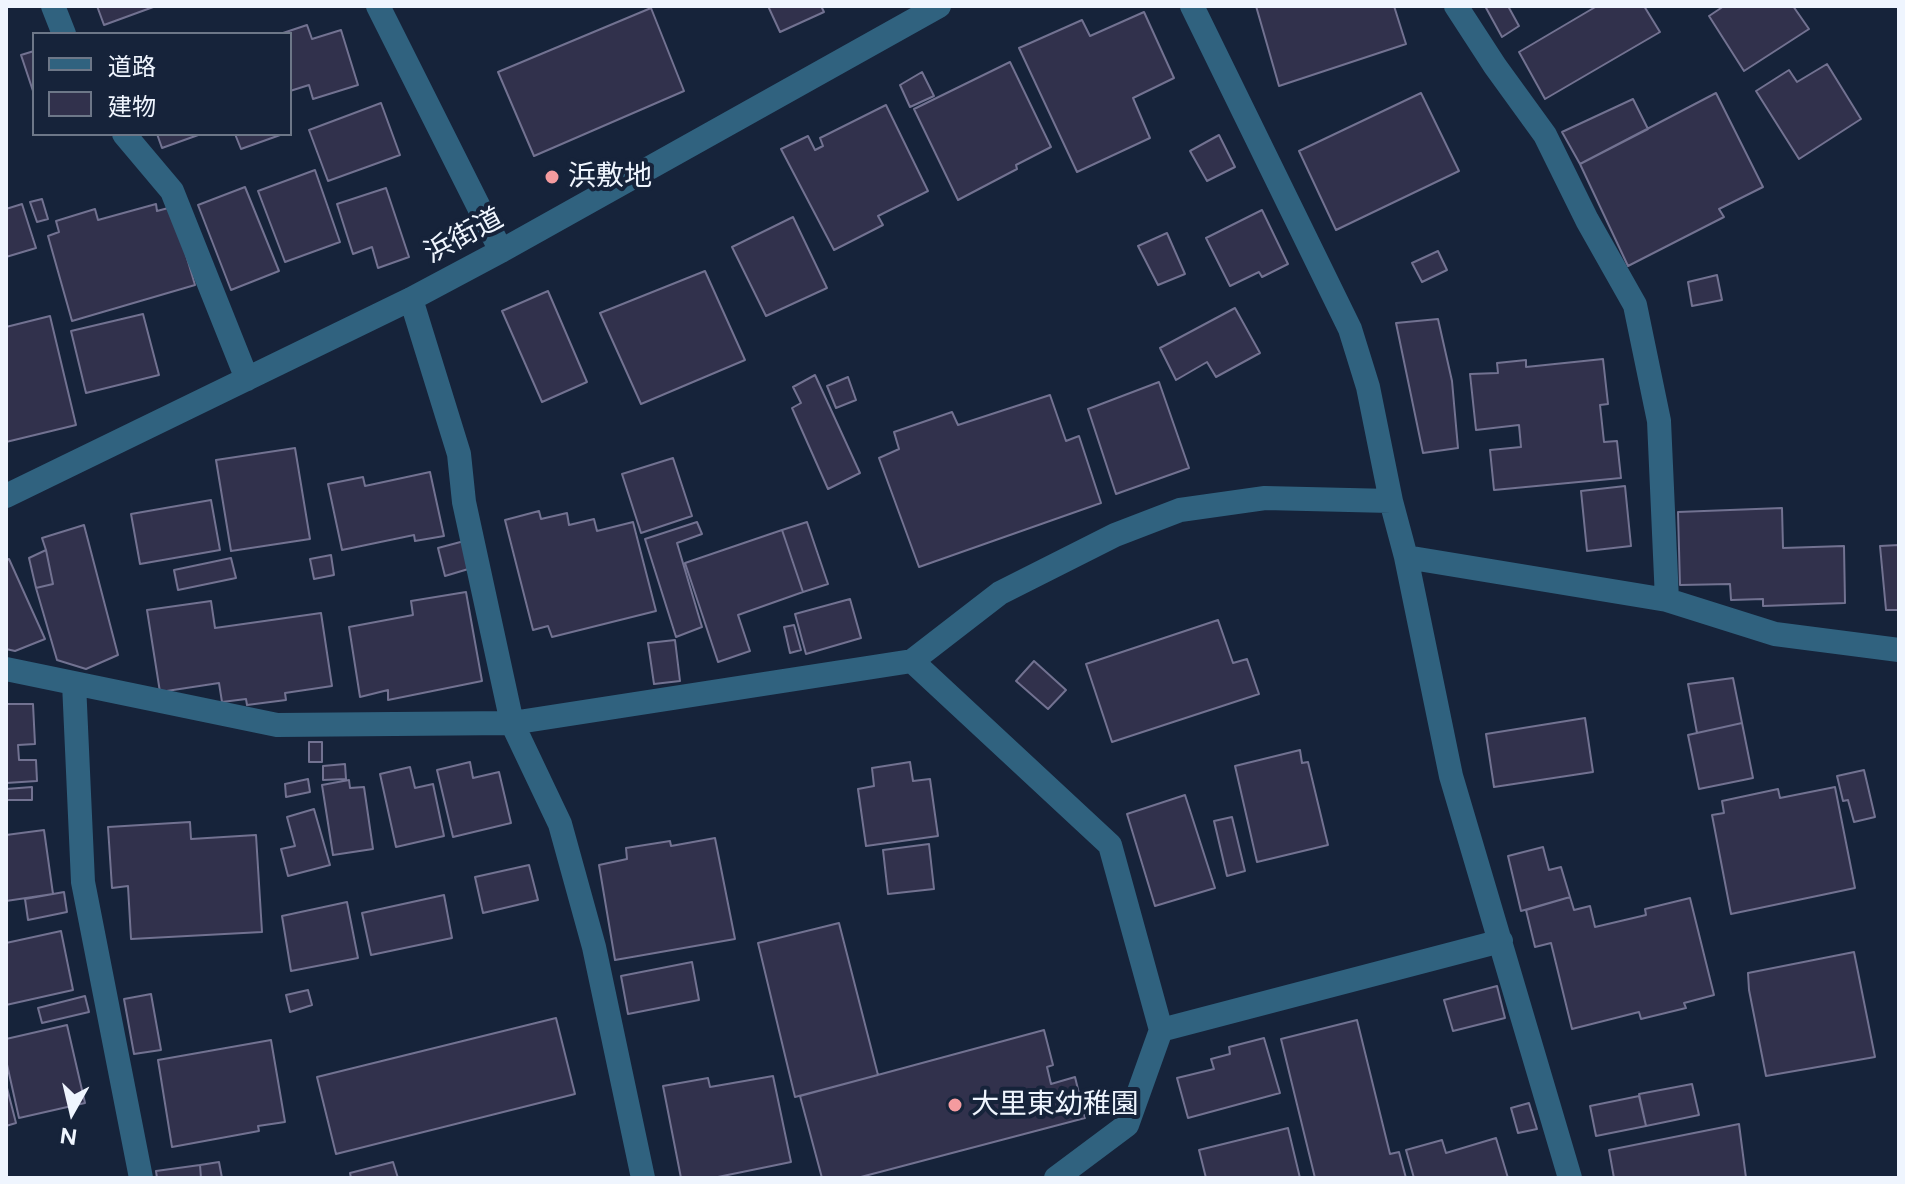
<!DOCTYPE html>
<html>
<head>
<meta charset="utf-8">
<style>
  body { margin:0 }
  #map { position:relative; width:1905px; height:1184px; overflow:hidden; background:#16233a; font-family:Figtree,"Noto Sans JP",sans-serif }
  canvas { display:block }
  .frame { position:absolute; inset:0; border:8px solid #eff5fe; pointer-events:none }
  .legend { position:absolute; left:32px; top:32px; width:260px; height:104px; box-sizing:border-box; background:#16233a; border:2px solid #6d7788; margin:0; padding:10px 14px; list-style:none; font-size:24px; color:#eff5fe }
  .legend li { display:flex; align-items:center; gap:16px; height:40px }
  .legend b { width:40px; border:2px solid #6d7788 }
  .north { position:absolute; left:32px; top:1072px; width:80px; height:80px; -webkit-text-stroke:6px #16233a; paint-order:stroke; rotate:188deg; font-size:22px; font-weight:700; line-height:32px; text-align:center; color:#eff5fe }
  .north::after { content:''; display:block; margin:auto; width:28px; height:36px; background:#eff5fe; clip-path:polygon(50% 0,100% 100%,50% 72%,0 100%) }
</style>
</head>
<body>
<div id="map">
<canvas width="1905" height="1184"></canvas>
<div class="frame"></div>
<ul class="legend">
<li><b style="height:10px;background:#30627f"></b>道路</li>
<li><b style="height:22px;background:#31314c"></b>建物</li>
</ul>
<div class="north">N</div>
</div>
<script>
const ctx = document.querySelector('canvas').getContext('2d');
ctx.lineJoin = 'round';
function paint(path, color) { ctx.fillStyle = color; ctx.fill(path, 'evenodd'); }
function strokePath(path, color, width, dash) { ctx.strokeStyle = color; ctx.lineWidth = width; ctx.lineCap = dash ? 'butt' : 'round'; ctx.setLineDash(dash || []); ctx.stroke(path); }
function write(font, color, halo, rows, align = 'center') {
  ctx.font = font + ' Figtree,"Noto Sans JP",sans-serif'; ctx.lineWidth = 8; ctx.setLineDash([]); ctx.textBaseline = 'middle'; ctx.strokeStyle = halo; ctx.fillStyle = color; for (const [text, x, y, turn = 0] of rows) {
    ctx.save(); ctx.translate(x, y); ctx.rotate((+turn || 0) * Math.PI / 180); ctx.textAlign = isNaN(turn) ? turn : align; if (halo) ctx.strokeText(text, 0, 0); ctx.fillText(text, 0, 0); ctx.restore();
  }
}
const building = new Path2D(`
  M97 6H156L104 25Z
  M768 6H821L824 12 780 32Z
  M1256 6H1394L1406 44 1279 86Z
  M1485 6H1508L1519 26 1502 37Z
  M1597 6H1644L1660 32 1545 99 1519 52Z
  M1724 6H1793L1809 29 1744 71 1709 16Z
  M651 8 684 91 534 156 498 72Z
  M1144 12 1174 78 1133 98 1150 138 1077 172 1019 48 1082 20 1090 36Z
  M307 25 312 39 341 30 358 85 313 99 309 85 290 91V34H280Z
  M34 51V94L21 55Z
  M1010 62 1051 147 1016 165 1017 169 958 200 914 109Z
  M1827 64 1861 119 1799 159 1756 91 1789 70 1797 82Z
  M922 72 934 96 910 107 900 85Z
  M1421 93 1459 171 1336 230 1299 151Z
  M1716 93 1763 187 1719 209 1724 217 1628 266 1580 164Z
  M1633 99 1648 129 1580 164 1562 132Z
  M381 103 400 155 328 181 309 130Z
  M886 105 928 191 878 216 883 225 834 250 781 149 808 136 815 150 823 146 820 138Z
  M157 134H201L162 148Z
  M235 134H283L241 149Z
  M1219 135 1235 167 1207 181 1190 151Z
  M315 170 340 242 285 262 258 191Z
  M245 187 279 271 231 290 198 205Z
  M386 188 409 257 378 268 372 247 353 254 337 204Z
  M42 199 48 219 37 222 30 202Z
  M22 204 36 248 6 257V209Z
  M156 204 157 211 172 207 195 285 72 321 48 236 59 232 56 221 95 209 98 220Z
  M1262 210 1288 264 1262 277 1259 272 1230 286 1206 238Z
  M793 217 827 288 766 316 732 247Z
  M1167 233 1185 274 1158 285 1138 246Z
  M1438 251 1447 270 1422 282 1412 263Z
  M705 271 745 360 641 404 600 313Z
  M1717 275 1722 300 1692 306 1688 282Z
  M548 291 587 382 542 402 502 311Z
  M1235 308 1260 353 1216 377 1207 362 1176 380 1160 348Z
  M143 314 159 375 86 393 71 331Z
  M50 316 76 425 6 442V327Z
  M1438 319 1452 381 1458 448 1423 453 1396 323Z
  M1603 359 1608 404 1600 405 1604 442 1617 441 1621 478 1494 490 1490 450 1521 447 1519 425 1476 430 1470 374 1498 373 1497 363 1526 360V367Z
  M815 375 860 473 828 489 792 408 801 403 793 387Z
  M848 377 856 400 836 408 827 386Z
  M1159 382 1189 468 1116 494 1088 409Z
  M1050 395 1066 441 1079 436 1101 503 919 567 879 458 899 449 894 432 952 412 958 425Z
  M295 448 310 539 231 551 216 460Z
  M673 458 692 516 641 533 622 474Z
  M430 472 444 536 415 541 414 535 342 550 328 484 363 477 365 486Z
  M1625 486 1631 546 1587 551 1581 491Z
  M211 500 220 550 140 564 131 514Z
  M1782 508 1783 548 1844 546 1845 603 1763 606V599L1731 600 1730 584 1680 585 1678 512Z
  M539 511 541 519 567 513 569 525 594 519 597 531 633 522 656 611 552 637 548 626 533 630 505 520Z
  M697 522 702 534 677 543 702 627 676 637 645 539Z
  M807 522 828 584 803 592 782 530Z
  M84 525 118 655 86 669 57 660 36 588 53 584 46 550 42 538Z
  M782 530 803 592 738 615 750 651 718 662 685 563Z
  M468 540 475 567 445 576 438 548Z
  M1899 545V621L1898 610H1886L1880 546Z
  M46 550 53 584 36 588 29 558Z
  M331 555 334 575 314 579 310 559Z
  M231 558 236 578 178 590 174 570Z
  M9 559 45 639 15 651 6 649V560Z
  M466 592 482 681 388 700V690L360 697 349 627 413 615 411 601Z
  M850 599 861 638 806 654 795 614Z
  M211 601 215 628 321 613 332 686 285 693 286 700 247 705 246 699 222 702 219 683 160 692 147 610Z
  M1218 620 1233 663 1247 659 1259 694 1112 742 1086 664Z
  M794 625 801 650 790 653 784 627Z
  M675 640 680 681 654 684 648 643Z
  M1034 661 1066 690 1048 709 1016 681Z
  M1733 678 1742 723 1697 733 1688 684Z
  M6 704H33L35 744 18 745 19 760H36L37 781 6 783Z
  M1585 718 1593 772 1494 787 1486 734Z
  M1742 723 1753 778 1699 789 1688 735Z
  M309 742H322V762H309Z
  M1300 750 1302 763 1308 762 1328 845 1257 862 1235 766Z
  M470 762 473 778 499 772 511 823 453 837 437 770Z
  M910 762 913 781 930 779 938 836 866 846 858 789 874 786 872 768Z
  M345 764 346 779 323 780V766Z
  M410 767 415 788 433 784 444 836 396 847 380 774Z
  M1864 770 1875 817 1854 822 1848 800 1843 801 1837 776Z
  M308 779 310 792 286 797 285 784Z
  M349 780 350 788 364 787 373 849 333 855 322 785Z
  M32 787V800H6V789Z
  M1835 787 1855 888 1731 914 1712 815 1724 813 1722 801 1778 789 1780 798Z
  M1185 795 1215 888 1155 906 1127 814Z
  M314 809 330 865 288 876 281 849 295 846 287 817Z
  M1232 817 1245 871 1227 876 1214 821Z
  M190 822 191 839 256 835 262 932 131 939 128 886 112 888 108 827Z
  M44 830 53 894 6 901V835Z
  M715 838 735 939 615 960 599 865 627 859 626 848 670 841 671 846Z
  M929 844 934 889 888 894 883 850Z
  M1543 847 1549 870 1561 867 1570 897 1521 911 1508 856Z
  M529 865 538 900 483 913 475 877Z
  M64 892 67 912 28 920 25 899Z
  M444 895 452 938 371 955 362 913Z
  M1570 897 1574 910 1590 906 1595 927 1646 915 1645 909 1690 898 1714 995 1684 1003 1686 1008 1641 1019 1639 1012 1572 1029 1551 943 1535 947 1526 910Z
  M347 902 358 958 291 971 282 916Z
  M839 923 878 1075 795 1097 758 943Z
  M61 931 73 990 6 1005V943Z
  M1854 952 1875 1057 1766 1076 1749 990 1748 973Z
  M692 962 699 1000 628 1014 621 976Z
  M1497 986 1505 1018 1453 1031 1444 1000Z
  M308 990 312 1005 290 1012 286 995Z
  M151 994 161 1050 134 1054 124 999Z
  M85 996 89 1012 42 1023 38 1008Z
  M556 1018 575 1094 336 1154 317 1077Z
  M1357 1020 1390 1154 1399 1152 1406 1178H1315L1281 1039Z
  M67 1025 85 1103 19 1118 6 1060V1039Z
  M1044 1030 1053 1065 1047 1067 1051 1084 1075 1077 1085 1118 857 1178H822L800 1096Z
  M1264 1038 1280 1093 1188 1118 1177 1078 1214 1069 1211 1059 1230 1054 1229 1047Z
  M271 1040 285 1122 258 1126 259 1131 172 1147 158 1060Z
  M773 1076 791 1162 713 1178H681L663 1086 708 1078 710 1087Z
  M6 1084 16 1123 6 1126Z
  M1692 1084 1699 1115 1646 1126 1639 1094Z
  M1639 1096 1646 1126 1596 1136 1590 1106Z
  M1529 1103 1537 1129 1518 1133 1511 1108Z
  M1739 1124 1746 1178H1614L1609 1150Z
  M1288 1128 1300 1178H1206L1199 1150Z
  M1496 1138 1508 1178H1414L1406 1150 1442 1140 1446 1153Z
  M219 1162 222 1178H201L200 1165Z
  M393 1162 398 1178H351L350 1173Z
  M200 1165 201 1178H157L156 1171Z`);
const minor = new Path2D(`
  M53 6 64 34
  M378 6 501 251
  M1192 6 1350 329 1368 387 1391 501 1406 557 1451 776 1570 1178
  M1456 6 1495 66 1545 135 1587 220 1635 305 1659 421 1667 600
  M124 134 172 191 247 379
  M411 299 459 454 464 502 512 723 560 824 594 947 643 1178
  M6 496 411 299 501 251 939 6
  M1406 557 1667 600 1775 634 1899 650
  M912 661 1110 845 1161 1030
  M6 669 277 725 512 723 912 661 1000 593 1115 535 1180 510 1265 498 1391 501
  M74 683 83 882 141 1178
  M1056 1178 1127 1125 1161 1030 1501 941`);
const markers = [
  [552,177,8,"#f49b9f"],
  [955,1105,8,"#f49b9f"]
];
const poiNames = [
  ["浜敷地",568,177],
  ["大里東幼稚園",971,1105]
];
const streetNames = [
  ["浜街道",464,236,-28]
];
paint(building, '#31314c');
strokePath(building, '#727291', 2);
strokePath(minor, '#30627f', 24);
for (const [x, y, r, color] of markers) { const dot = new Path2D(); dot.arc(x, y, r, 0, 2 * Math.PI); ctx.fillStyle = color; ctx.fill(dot); strokePath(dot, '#16233a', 3); }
write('28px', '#eff5fe', '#16233a', poiNames, 'left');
write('28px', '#eff5fe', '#16233a', streetNames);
</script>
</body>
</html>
